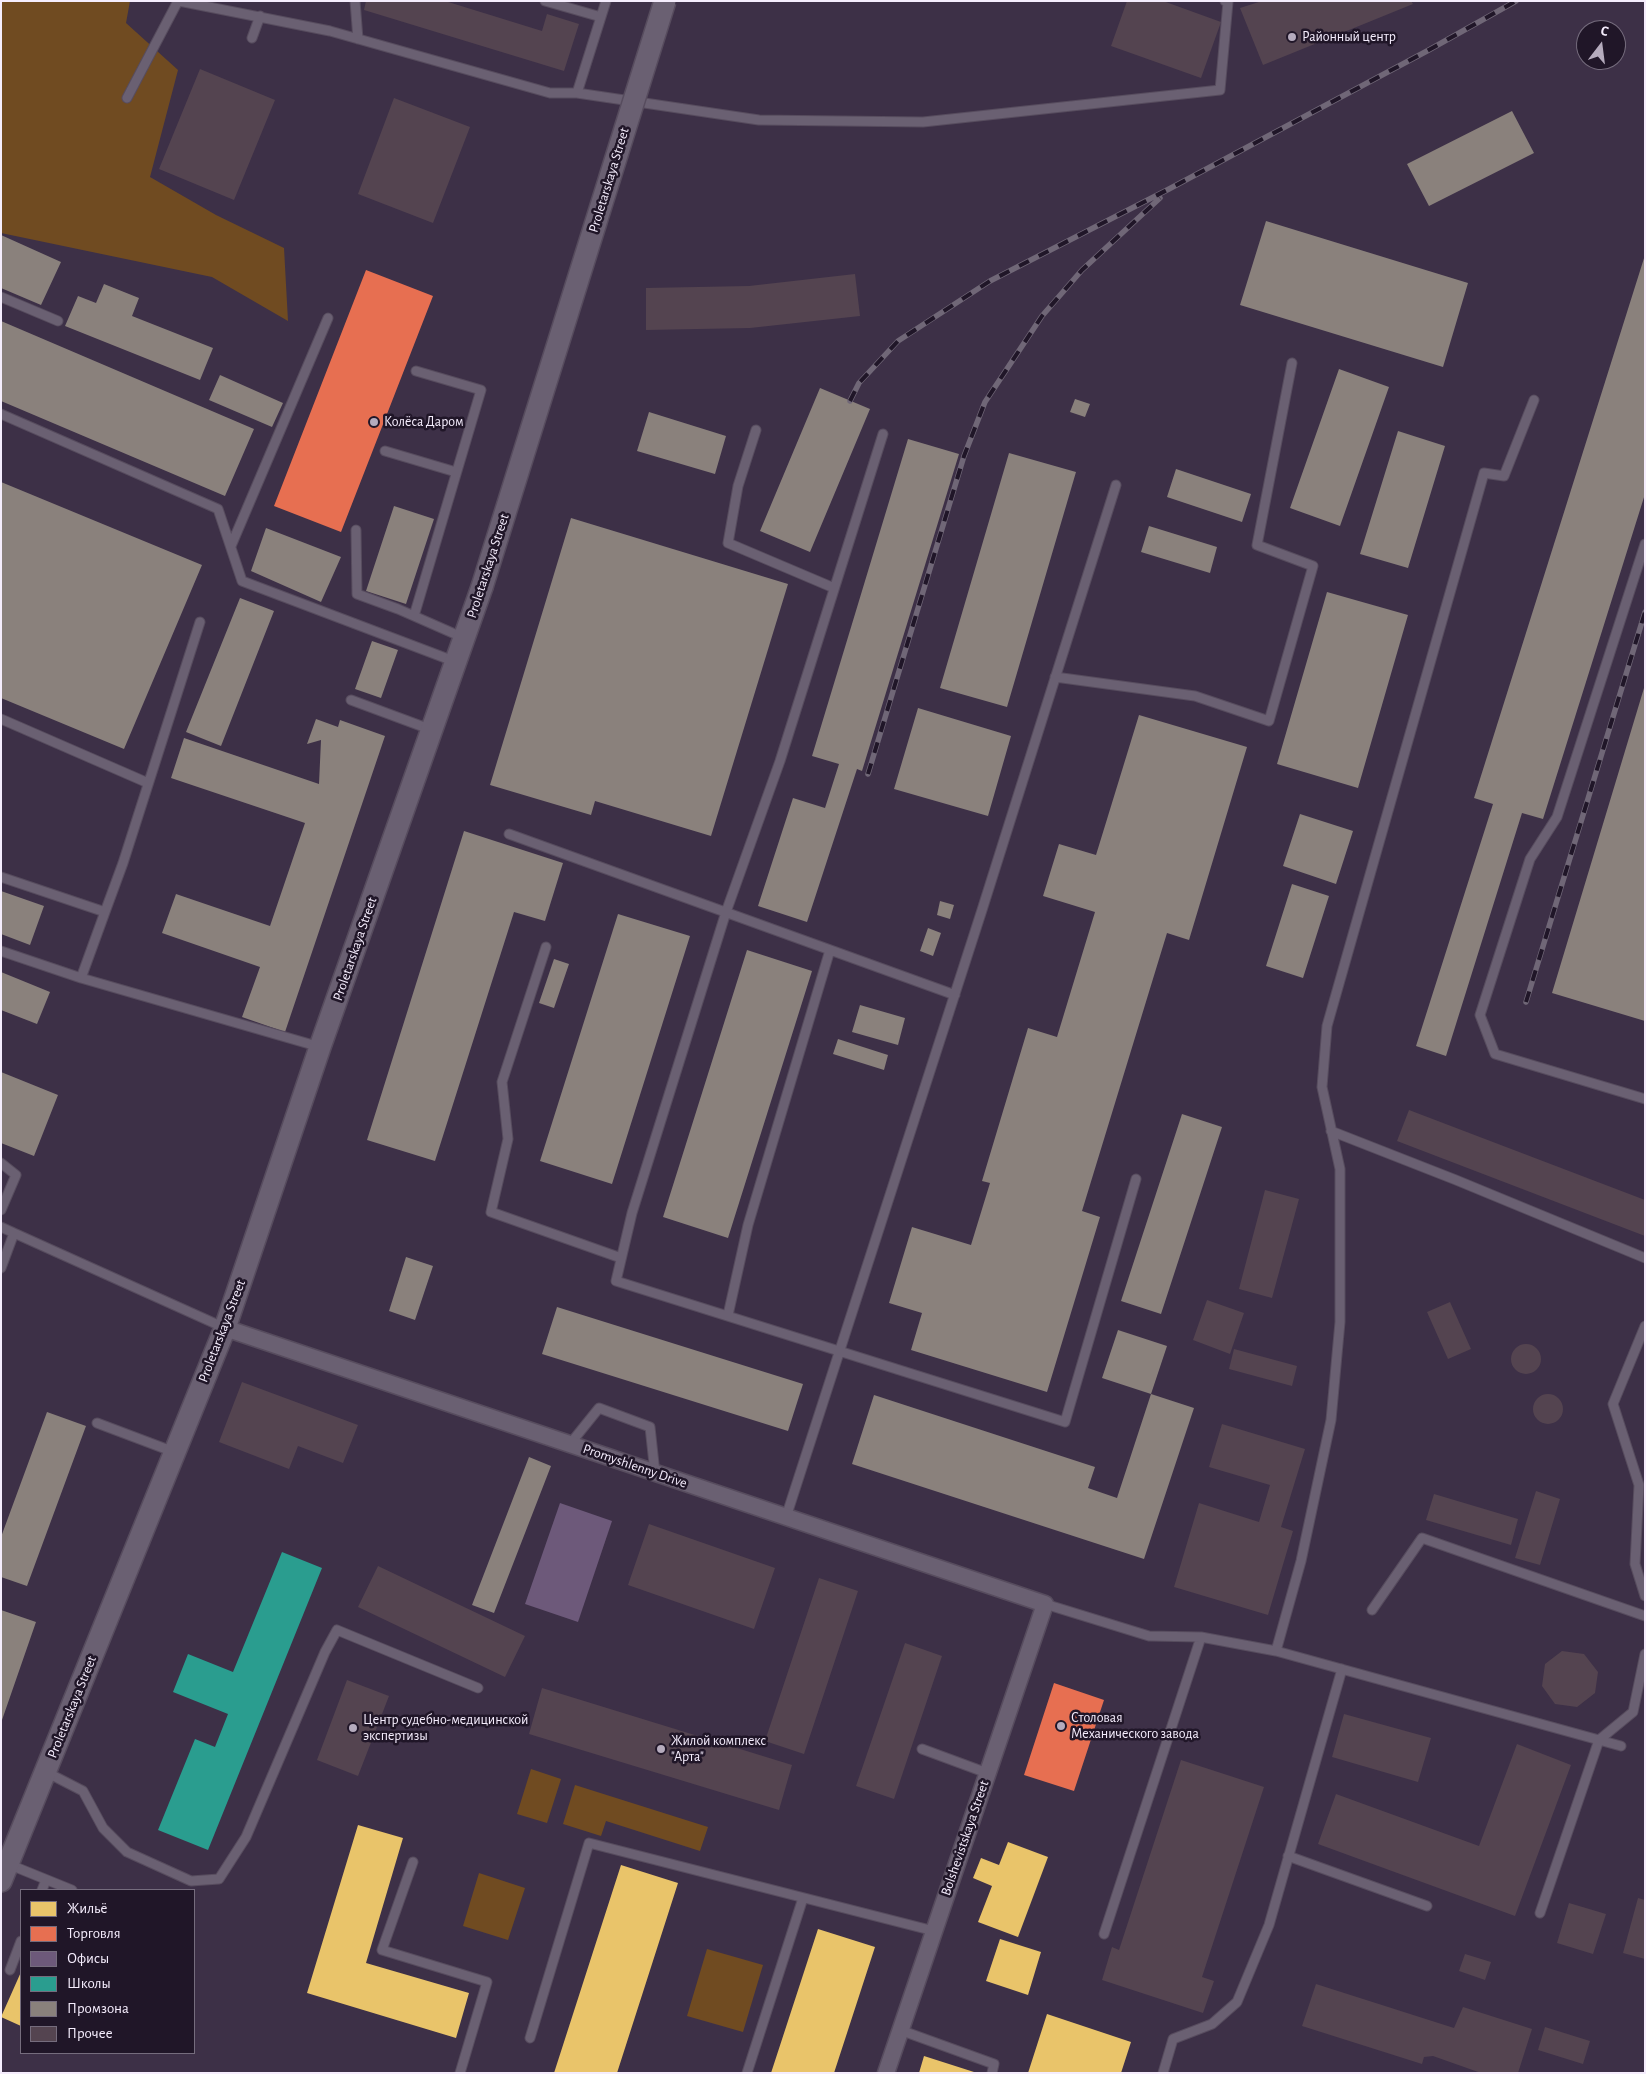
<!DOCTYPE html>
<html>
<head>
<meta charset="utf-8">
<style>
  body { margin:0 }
  #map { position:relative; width:1646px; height:2074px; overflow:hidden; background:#3d3047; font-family:"Alegreya Sans",sans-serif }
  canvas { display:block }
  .frame { position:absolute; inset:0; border:2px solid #f5edfd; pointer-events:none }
  .legend { position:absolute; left:20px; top:1889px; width:175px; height:165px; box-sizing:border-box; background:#201628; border:1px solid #756c7d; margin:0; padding:6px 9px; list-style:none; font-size:15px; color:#f5edfd }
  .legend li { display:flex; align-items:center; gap:10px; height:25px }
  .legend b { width:25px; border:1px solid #756c7d }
  .north { position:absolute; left:1576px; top:20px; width:50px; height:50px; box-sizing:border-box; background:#201628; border:1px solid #756c7d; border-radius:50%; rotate:15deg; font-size:14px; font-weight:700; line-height:20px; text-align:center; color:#f5edfd }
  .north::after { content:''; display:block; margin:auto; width:18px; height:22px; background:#b5abbd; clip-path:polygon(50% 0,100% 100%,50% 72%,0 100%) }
</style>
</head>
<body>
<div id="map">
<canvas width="1646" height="2074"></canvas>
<div class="frame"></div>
<ul class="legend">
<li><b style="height:14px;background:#e9c46a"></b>Жильё</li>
<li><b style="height:14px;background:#e76f51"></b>Торговля</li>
<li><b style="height:14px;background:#6d597a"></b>Офисы</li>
<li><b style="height:14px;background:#2a9d8f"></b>Школы</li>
<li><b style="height:14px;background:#8a817c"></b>Промзона</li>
<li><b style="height:14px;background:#544450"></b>Прочее</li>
</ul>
<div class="north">С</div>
</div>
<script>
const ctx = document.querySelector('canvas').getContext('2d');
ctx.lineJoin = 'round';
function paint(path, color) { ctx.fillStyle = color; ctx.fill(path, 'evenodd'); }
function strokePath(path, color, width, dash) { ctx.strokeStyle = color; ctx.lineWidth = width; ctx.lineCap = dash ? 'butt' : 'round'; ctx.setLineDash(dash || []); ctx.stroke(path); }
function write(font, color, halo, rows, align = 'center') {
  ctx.font = font + ' "Alegreya Sans",sans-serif'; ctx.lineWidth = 5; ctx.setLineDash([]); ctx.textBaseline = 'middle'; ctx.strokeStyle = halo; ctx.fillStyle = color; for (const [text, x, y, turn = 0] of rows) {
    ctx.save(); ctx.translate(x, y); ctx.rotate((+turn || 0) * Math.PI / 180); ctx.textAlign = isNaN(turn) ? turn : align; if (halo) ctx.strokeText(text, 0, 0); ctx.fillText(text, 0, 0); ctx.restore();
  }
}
const green = new Path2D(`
  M1 1H130L126 23 178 70 150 177 216 215 284 248 288 321 212 277 1 233Z
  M531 1769 561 1779 547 1823 517 1814Z
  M575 1785 708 1827 700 1851 606 1821 601 1836 563 1824Z
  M479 1873 525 1888 508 1940 463 1926Z
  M707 1949 763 1965 743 2032 687 2016Z`);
const homes = new Path2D(`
  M358 1825 403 1838 366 1963 469 1993 456 2038 307 1993Z
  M1008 1842 1048 1857 1018 1937 978 1922 992 1886 973 1878 981 1858 999 1865Z
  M621 1865 678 1883 617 2073H554Z
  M818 1929 875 1947 834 2073H771Z
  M1000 1939 1041 1952 1028 1995 986 1981Z
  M21 1972V2026L1 2017Z
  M1047 2014 1131 2042 1121 2073H1028Z
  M924 2056 974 2072V2073H919Z`);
const shops = new Path2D(`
  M366 270 433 296 341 532 274 506Z
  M1054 1683 1104 1700 1074 1791 1024 1775Z`);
const offices = new Path2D(`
  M560 1503 612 1521 578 1622 525 1604Z`);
const schools = new Path2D(`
  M282 1552 322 1568 208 1850 158 1830 195 1739 215 1747 228 1714 173 1692 188 1654 233 1672Z`);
const industry = new Path2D(`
  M1512 111 1534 153 1429 206 1407 164Z
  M1266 221 1468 283 1443 367 1240 305Z
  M1 235 61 262 41 305 1 288Z
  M1645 255V494L1543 819 1522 813 1446 1056 1416 1046 1493 804 1474 798Z
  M104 284 139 298 132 316 213 348 200 380 65 326 78 296 96 303Z
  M1 321 254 429 225 496 1 401Z
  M1339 369 1389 387 1340 526 1290 508Z
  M220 375 283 403 272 427 209 400Z
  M820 388 870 409 810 552 760 531Z
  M1075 399 1090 404 1085 417 1070 412Z
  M649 412 726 436 715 474 637 451Z
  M1398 431 1445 446 1408 568 1360 554Z
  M908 439 959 454 862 771 857 769 807 922 758 906 793 798 825 808 839 764 812 756Z
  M1009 453 1076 472 1007 707 940 688Z
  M1176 469 1251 494 1242 522 1167 497Z
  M1 482 202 565 124 749 1 698Z
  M394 506 434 519 406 604 366 591Z
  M571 518 788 584 711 836 595 801 591 815 490 785Z
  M1149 526 1217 547 1210 573 1141 552Z
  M266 528 341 557 321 602 251 571Z
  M1327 592 1408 615 1358 788 1277 764Z
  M240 598 274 611 221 746 186 732Z
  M372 641 398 650 381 698 355 689Z
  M1644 688 1645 689V1021L1552 993Z
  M918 708 1011 736 988 816 894 789Z
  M1139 715 1247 747 1189 940 1167 933 1082 1211 1100 1217 1047 1392 911 1350 922 1313 889 1303 912 1227 971 1245 990 1183 982 1181 1028 1028 1057 1037 1095 912 1043 896 1059 844 1096 855Z
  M316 719 338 727 340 720 385 736 285 1032 242 1017 260 967 162 933 176 894 270 926 305 823 171 778 184 738 319 784 321 740 307 744Z
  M1300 814 1353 831 1336 884 1283 866Z
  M464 831 563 863 545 921 514 912 435 1161 367 1140Z
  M1292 884 1329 896 1303 978 1266 966Z
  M1 891 44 906 30 945 1 934Z
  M940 901 954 905 950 919 937 915Z
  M618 914 690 936 612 1184 540 1161Z
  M928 928 941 933 933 956 920 951Z
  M747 950 812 971 728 1238 663 1217Z
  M554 959 569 964 554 1008 539 1003Z
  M1 972 50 992 37 1024 1 1010Z
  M860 1005 905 1018 898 1045 852 1032Z
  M838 1039 888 1055 884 1070 833 1054Z
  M1 1072 58 1095 34 1156 1 1143Z
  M1182 1114 1222 1127 1161 1314 1121 1301Z
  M406 1257 433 1266 415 1320 389 1311Z
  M557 1307 803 1384 788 1431 542 1354Z
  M1118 1330 1167 1346 1151 1394 1102 1378Z
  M1151 1394 1194 1408 1144 1559 852 1464 874 1395 1095 1467 1088 1488 1117 1498Z
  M47 1412 86 1426 27 1586 1 1577V1537Z
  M529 1457 551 1466 494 1613 472 1605Z
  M1 1610 36 1622 2 1720H1Z`);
const building = new Path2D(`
  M366 1H445L542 31 547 14 579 24 564 71 364 10Z
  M1127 1H1163L1221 22 1201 78 1111 46Z
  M1262 1H1411L1413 4 1263 65 1240 8Z
  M200 69 275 100 234 200 159 169Z
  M394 98 470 127 433 223 358 194Z
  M855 274 860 316 750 328 646 330V288L749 286Z
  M1409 1110 1645 1200V1236L1397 1141Z
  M1265 1190 1299 1199 1272 1298 1239 1289Z
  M1207 1300 1244 1313 1230 1354 1193 1340Z
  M1450 1302 1471 1349 1448 1359 1427 1312Z
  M1511 1359a15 15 0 1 1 30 0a15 15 0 1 1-30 0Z
  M1234 1349 1297 1366 1292 1386 1229 1369Z
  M242 1382 358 1425 343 1463 298 1446 289 1469 219 1442Z
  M1533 1409a15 15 0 1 1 30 0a15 15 0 1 1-30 0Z
  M1222 1424 1305 1449 1281 1527 1293 1531 1268 1615 1174 1587 1199 1503 1259 1522 1270 1485 1209 1467Z
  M1536 1491 1560 1499 1540 1565 1515 1558Z
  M1434 1494 1518 1519 1511 1545 1426 1520Z
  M649 1524 775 1568 754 1629 628 1585Z
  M378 1566 525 1636 505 1677 358 1607Z
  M819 1578 858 1591 804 1754 765 1741Z
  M905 1643 942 1656 894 1799 856 1786Z
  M1562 1651 1584 1654 1598 1672 1595 1693 1577 1707 1555 1704 1542 1686 1545 1664Z
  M347 1680 389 1696 358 1776 317 1760Z
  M542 1688 792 1765 779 1810 529 1734Z
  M1344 1714 1431 1738 1418 1782 1332 1757Z
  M1517 1744 1571 1765 1515 1916 1318 1844 1336 1794 1479 1846Z
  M1181 1760 1264 1787 1202 1977 1214 1981 1203 2013 1102 1980 1112 1947 1119 1950Z
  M1638 1898 1645 1900V1959L1623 1953Z
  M1569 1903 1606 1914 1593 1954 1557 1943Z
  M1465 1954 1491 1962 1485 1980 1459 1971Z
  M1316 1984 1454 2028 1463 2007 1532 2029 1518 2073H1481L1433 2056 1424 2057 1422 2064 1302 2026Z
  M1545 2027 1590 2041 1583 2064 1538 2050Z`);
const service = new Path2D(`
  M179 1 330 31 550 93H577L606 1
  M355 1 358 39
  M545 1 601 17
  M252 38 260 16
  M577 93 759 120 923 122 1220 90 1228 2 1225 1
  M127 98 178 1
  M1 297 58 321
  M1 414 218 509 242 581 456 662
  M756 430 738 486 728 543 834 588
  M883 434 780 761 726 912 632 1213 616 1281 1065 1422 1136 1179
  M385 451 456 472
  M356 530 357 594 398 609 464 638
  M1645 544 1557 817 1530 859 1480 1015 1495 1054 1645 1099
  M231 546 328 318
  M414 616 481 390 416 371
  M1055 677 1195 696 1269 721 1313 566 1257 545 1292 363
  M351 700 432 730
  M1 719 148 783
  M509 834 955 995
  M1 877 105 912 81 978
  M105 912 123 863 200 622
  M546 947 502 1082 508 1139 491 1212 621 1258
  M1 951 81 978 320 1047
  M1331 1131 1456 1180 1645 1258
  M1 1163 16 1175 1 1210
  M1 1227 14 1233 1 1268
  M14 1233 225 1328
  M728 1315 748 1225 830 950
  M1645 1326 1613 1404 1639 1485 1635 1564 1645 1596
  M97 1423 174 1452
  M570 1444 599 1408 650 1427 655 1473
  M786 1517 982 910 1116 485
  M1045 1604 1149 1636 1201 1637 1276 1651 1599 1740 1540 1913
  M1372 1610 1422 1538 1645 1616
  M1276 1651 1301 1561 1331 1420 1340 1322V1169L1322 1087 1327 1026 1484 473 1504 476 1534 400
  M1621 1746 1599 1740 1633 1712 1645 1654
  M922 1749 987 1773
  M46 1772 83 1791 103 1828 127 1852 191 1881 219 1879 246 1837 325 1652 337 1630 478 1688
  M1288 1856 1427 1906
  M413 1862 382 1950 487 1982 460 2073
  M8 1864 72 1890
  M42 1890 46 1880
  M1104 1934 1201 1637
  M10 1970 21 1941
  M900 2030 994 2064 992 2073
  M530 2038 589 1843 934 1931
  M747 2073 803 1898
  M1163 2073 1173 2039 1212 2024 1237 2002 1269 1925 1342 1669`);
const minor = new Path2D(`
  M225 1328 1045 1604 886 2073`);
const tertiary = new Path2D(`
  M1 1881 225 1328 320 1047 482 587`);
const rail = new Path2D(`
  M850 401 859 383 898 341 990 281 1169 189 1427 51 1516 1
  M868 774 964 456 985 402 1042 316 1082 270 1160 198
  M1526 1002 1645 612`);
const tertiaryBridge = new Path2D(`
  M482 587 665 1`);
const markers = [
  [1292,37,5,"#b5abbd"],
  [374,422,5,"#b5abbd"],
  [1061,1726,5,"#b5abbd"],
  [353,1728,5,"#b5abbd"],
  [661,1749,5,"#b5abbd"]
];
const poiNames = [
  ["Районный центр",1302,37],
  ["Колёса Даром",384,422],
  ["Столовая",1071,1718],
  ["Механического завода",1071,1734],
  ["Центр судебно-медицинской",363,1720],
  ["экспертизы",363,1736],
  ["Жилой комплекс",671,1741],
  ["\"Арта\"",671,1757]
];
const streetNames = [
  ["Proletarskaya Street",609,180,-73],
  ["Proletarskaya Street",488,566,-72],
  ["Proletarskaya Street",355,949,-71],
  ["Proletarskaya Street",222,1331,-69],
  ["Promyshlenny Drive",635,1466,19],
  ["Proletarskaya Street",72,1707,-68],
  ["Bolshevistskaya Street",965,1838,-71]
];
paint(green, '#704b21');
paint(homes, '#e9c46a');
paint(shops, '#e76f51');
paint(offices, '#6d597a');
paint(schools, '#2a9d8f');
paint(industry, '#8a817c');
paint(building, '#544450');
strokePath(service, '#574c5e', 11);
strokePath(minor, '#574c5e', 19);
strokePath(tertiary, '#574c5e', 24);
strokePath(service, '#6a6072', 9);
strokePath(minor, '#6a6072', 16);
strokePath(tertiary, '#6a6072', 21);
strokePath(rail, '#706777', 5.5);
strokePath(rail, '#201628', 4, [11]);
strokePath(tertiaryBridge, '#574c5e', 24, []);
strokePath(tertiaryBridge, '#6a6072', 21);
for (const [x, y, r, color] of markers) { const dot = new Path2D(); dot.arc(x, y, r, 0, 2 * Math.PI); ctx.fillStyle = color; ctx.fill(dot); strokePath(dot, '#201628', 2); }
write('14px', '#f5edfd', '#201628', poiNames, 'left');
write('14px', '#f5edfd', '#201628', streetNames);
</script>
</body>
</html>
